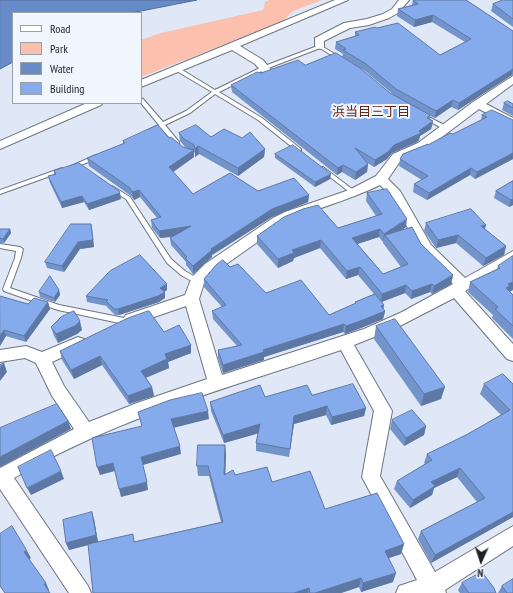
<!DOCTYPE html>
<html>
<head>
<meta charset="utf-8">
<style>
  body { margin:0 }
  #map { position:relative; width:513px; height:593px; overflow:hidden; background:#e0e8f7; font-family:"PT Sans Narrow",sans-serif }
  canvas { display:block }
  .legend { position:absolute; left:12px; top:12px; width:130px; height:92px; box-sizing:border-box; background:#f0f5fe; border:1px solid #9ca1a8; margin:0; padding:5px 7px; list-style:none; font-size:12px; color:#1f2227 }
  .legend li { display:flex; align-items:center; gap:8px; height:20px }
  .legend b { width:20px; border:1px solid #9ca1a8 }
  .north { position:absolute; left:461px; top:541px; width:40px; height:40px; -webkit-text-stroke:3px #f0f5fe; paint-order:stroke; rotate:183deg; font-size:11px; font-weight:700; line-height:16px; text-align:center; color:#1f2227 }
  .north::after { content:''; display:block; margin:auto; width:14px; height:18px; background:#1f2227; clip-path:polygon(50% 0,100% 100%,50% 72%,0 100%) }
</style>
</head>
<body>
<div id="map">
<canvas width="513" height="593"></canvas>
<ul class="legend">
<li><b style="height:5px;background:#fff"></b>Road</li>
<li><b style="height:11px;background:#fcc0ae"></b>Park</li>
<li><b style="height:11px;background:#678bc9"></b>Water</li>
<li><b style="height:11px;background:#86abec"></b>Building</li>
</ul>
<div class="north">N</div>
</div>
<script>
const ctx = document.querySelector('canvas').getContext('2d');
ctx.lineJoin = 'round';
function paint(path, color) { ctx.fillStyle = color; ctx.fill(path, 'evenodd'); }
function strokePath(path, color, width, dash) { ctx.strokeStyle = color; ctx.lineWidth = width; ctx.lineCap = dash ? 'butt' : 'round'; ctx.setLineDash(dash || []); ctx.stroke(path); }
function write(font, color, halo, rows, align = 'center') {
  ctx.font = font + ' "PT Sans Narrow","Noto Sans JP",sans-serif'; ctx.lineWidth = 4; ctx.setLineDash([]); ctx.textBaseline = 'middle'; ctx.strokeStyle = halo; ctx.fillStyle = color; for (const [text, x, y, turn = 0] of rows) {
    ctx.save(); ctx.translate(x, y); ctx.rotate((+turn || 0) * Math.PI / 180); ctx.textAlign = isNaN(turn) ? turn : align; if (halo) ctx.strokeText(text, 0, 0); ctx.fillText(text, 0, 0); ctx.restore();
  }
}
const green = new Path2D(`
  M269 0H322L293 11 282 22 141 77V40L161 33 263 10 265 2Z`);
const water = new Path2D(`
  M0 0H197L131 13H13V62L0 69Z`);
const lane = new Path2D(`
  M320 45 343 59 339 60 320 48 266 69 219 92 262 118 301 149V151H297L258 120 215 94 190 113 165 125 179 142V144H175L161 128 152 132 149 130 159 125 141 103V98L143 99 163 122 186 111 212 92 175 70V68H179L215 90 262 67Z
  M421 113 448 127 449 128 446 130 444 129 419 116V114Z
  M96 155 98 156V158L74 168 72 169 69 167Z
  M323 167 356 192 357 193 356 194H352L321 170V168Z
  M62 168 65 170 64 171 0 194V190Z
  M112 186 130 197 171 259 185 271 199 279 200 281 199 283H195L181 275 167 263 126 199 110 189 109 188Z
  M0 244 20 247 23 249 21 258 10 288 59 305 124 318 127 319 128 321 127 323 124 324 58 310 4 291 3 289 15 258 16 251 0 248Z`);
const street = new Path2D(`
  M335 0H348L240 46 263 60 272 71 271 73H263L255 64 232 50 141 87V80Z
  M399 0H409L398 13 389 18 369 25 350 28 324 41V48L320 49 315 46V38L344 23 367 19 383 14 392 9Z
  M513 76V84L486 104 513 118V127L479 109 426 149 401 160 388 179 400 191 431 245 465 278 513 251V263L465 291 513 344V361L507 359 454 298 394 329 354 345 392 411 380 476 435 572 513 526V546L445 590 446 593H396L399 586 417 580 362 477 374 411 341 350C226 389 120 416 14 478L88 586 91 593H69L0 489V468L74 429 52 396 36 363 25 358 0 362V350L26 346 42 352 78 337 84 339 86 343 84 347 52 362 64 386 89 422 137 403 207 379 186 306 131 325 126 323 123 319 126 315 185 295 192 277 205 264 273 218 285 212 349 190 376 176 393 154 418 143 473 102ZM380 185 388 193 421 251 453 284 402 312 364 329 222 375 199 299 204 283 215 272 283 224C314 208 348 201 380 185Z
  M87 103H103L101 105 0 149V141Z`);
const wall = new Path2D(`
  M413 0H466L513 31V75H512L458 110 451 107 435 118 430 116V119L433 121 431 129 420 136 419 140 417 142 392 153 387 159 374 167 366 162 368 164 367 172 355 180 342 172 337 175 232 92 231 85 261 73 305 65 390 93 395 96 365 71 342 57 343 54 335 49 336 42 355 36V32L377 28 440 55 465 42 432 22 414 27 397 16 398 9 412 5Z
  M513 0V27L491 11 493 4Z
  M504 103 513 104V116L502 110Z
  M482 115 513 120V159L475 179 470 175 427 200 413 192 414 184 422 180 399 166 400 159 428 145 453 134 481 120Z
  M179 133 211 137 265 149 264 157 238 176 199 154 195 157V153L194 152V157L173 172 193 194 258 191 309 195 308 202 272 217 212 255V257L193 274 186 265V262L171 245 170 238 172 237 160 238 152 228 151 220 157 218 140 197 134 200 131 196 89 166 87 158 123 144V141L169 138 183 147 188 148 185 147 180 141Z
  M275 154 330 179 315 187 275 158Z
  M54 171 119 191 121 199 89 210 84 202 62 208 50 183 48 176 54 175Z
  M513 181V205L509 207 494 198 496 191Z
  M367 193 406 227 402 230 421 244 453 275 451 284 432 294 430 292 411 299 405 293 382 302 384 305 383 309 385 311 383 319 361 328 345 334 343 332 264 357V360L223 373 218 358V350L237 346 213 319 212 311 222 307 204 287V279L230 267 266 293 329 315 355 304V302L374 294 358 275 346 279 320 248 294 258 293 261 278 268 257 244V236L338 228 376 216 366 201ZM379 237 383 242V243L401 267 383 274 357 244Z
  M426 223 485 229 506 246 504 255 483 266 456 243 436 248 424 231Z
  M91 224 92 230 94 247 80 249 64 272 47 268 45 262Z
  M0 229H10L11 233 4 243H0Z
  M513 256 510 292 513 295V339L492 318 493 315 468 292 470 282 497 269 498 266Z
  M167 284V290L164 292 165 298 159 302 119 315H115L107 307V306L87 302 86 296Z
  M59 290 60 295 55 302 40 297 39 292Z
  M0 296 28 304 48 302 50 309 26 342 6 336 0 346Z
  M376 326 441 399 421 406 374 339Z
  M51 327 82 330 77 334 58 343 54 336Z
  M164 332 191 353 168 362 169 368 146 378 152 387 154 396 129 404 102 365 74 379 62 360 60 351Z
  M484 384H513V517L431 563 418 539 421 531 477 502 457 477 434 488 432 495 410 508 394 489 397 481 425 464 424 463 427 454 466 435 501 415 480 394Z
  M312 395 366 408 364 416 331 425 326 415 294 424 289 457 256 451V443L258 433 224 443 211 411 210 402 265 397Z
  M392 420 426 426 424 435 404 446 390 429Z
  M225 445 226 455 225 474 235 475 272 482 325 509 404 544 401 554 389 558 393 582 361 592 359 587 341 593H93L89 545 69 550 66 543 94 519 98 542H135L221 522 209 476H198L197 466Z
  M462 583 496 593H460L458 590Z
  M502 586 513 593H498Z`);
const shadedWall = new Path2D(`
  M433 15 432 22 414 27 415 20Z
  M513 69 512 75 458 110 459 103Z
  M453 100 451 107 435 118 436 111Z
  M433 121 431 129 420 136 419 140 417 142 392 153 387 159 374 167 375 160 394 145 419 131Z
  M198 146 199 154 195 157V149Z
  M265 149 264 157 238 176V168Z
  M194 150V157L169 175V167Z
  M513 153V159L475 179 477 172Z
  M368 164 367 172 355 180 356 172Z
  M343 165 342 172 337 175 338 168Z
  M471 168 470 175 427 200 429 193Z
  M331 174 330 179 315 187V182Z
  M139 190 140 197 134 200 132 192Z
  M120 193 121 199 89 210 87 204Z
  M309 195 308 202 272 217 212 255V257L193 274V266L211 249 272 209Z
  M82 196 84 202 62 208 61 202Z
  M513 199V205L509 207 511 200Z
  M407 219 406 227 388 239 385 235 383 242 384 234Z
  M91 224 92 230 94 247 80 249 64 272 62 266Z
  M486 225 484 233 481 226Z
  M191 226 192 234 160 238 159 231Z
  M10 229 11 233 4 243 3 239Z
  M380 229 379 237 351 246 352 238Z
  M458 235 456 243 436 248 438 240Z
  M321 240 320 248 294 258 293 261 278 268V259L292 250Z
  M506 246 504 255 483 266 486 258Z
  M360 267 358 275 346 279 347 271Z
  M453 275 451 284 432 294 434 286Z
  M513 282V290L508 293 506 288 508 284Z
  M167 284V290L161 294 160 288Z
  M432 284 430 292 411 299 412 291Z
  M406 285 405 293 381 302 382 294Z
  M59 290 60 295 55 302 54 298Z
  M165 292V298L159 302 119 315 118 309Z
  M48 302 50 309 26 342 24 336Z
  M384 305 383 312 385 311 383 319 361 328 345 334 346 326Z
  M80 321 82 330 77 334 58 343 56 334Z
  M344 324 343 332 264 357V360L223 373V365L263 350Z
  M4 330 6 336 0 346V336Z
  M191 345V353L168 362 169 368 142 379 141 371 165 354Z
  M100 356 102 365 74 379 71 370Z
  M4 363 7 372 0 381V368Z
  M152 387 154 396 129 404 128 396Z
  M445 387 441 399 421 406 424 394Z
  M327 406 326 415 294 424 289 457 290 449 294 416Z
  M366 408 364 416 331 425 332 417Z
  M208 411 209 419 173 428 171 419Z
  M68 421 71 429 0 467V457Z
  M260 424V433L224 443 223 435Z
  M426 426 424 435 404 446 406 438Z
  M225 445 226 455 225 485 224 475Z
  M180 446 181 454 143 465 141 457Z
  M113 463 115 471 100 475 97 467Z
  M460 468 457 477 434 488 432 495 410 508 413 500 431 482Z
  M61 471 64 479 31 495 27 488Z
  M147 482 148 490 121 497 119 489Z
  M92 512 94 519 98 542 69 550 66 543Z
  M513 512V517L431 563 435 555Z
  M404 544 401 554 383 560 385 551Z
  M27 551 31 558 28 560 24 552Z
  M396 573 393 582 361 592 363 583Z
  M361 578 359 587 341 593H315Z
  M46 583 49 590 48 591 44 584Z
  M309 588 308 593H294Z`);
const building = new Path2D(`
  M413 0H466L513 31V69L459 103 453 100 436 111 396 89 366 64 343 50 346 49 336 42 359 35 355 32 375 27 377 28 398 23 440 55 471 39 433 15 415 20 398 9 418 4Z
  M503 0H513V19L493 4Z
  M336 53 360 68 390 93 430 115 427 118 433 121 419 131 421 133 419 134 394 145 388 152 375 160 355 148 368 164 356 172 343 165 338 168 231 85 257 72 261 73 298 60 305 65Z
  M508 101 513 104V108L504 103Z
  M492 110 513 120V153L477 172 471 168 429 193 414 184 428 176 400 159 403 154 428 144V145L450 133 453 134 487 117 482 115Z
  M158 125 169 138 171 137 183 147 194 150 169 167 193 194 230 173 258 191 294 178 309 195 272 209 211 249 212 250 193 266 185 258 187 257 170 238 191 226 159 231 151 220 161 217 139 190 132 192 130 188 87 158 125 143 123 141Z
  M196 125 211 137 224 129 242 138 250 132 265 149 238 168 198 146 195 149 194 145 184 139 179 133Z
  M293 145 331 174 315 182 275 154Z
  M79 163 119 191 120 193 87 204 82 196 61 202 48 176 56 174 54 171Z
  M513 181V199L511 200 496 191Z
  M387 189 407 219 384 234 380 229 352 238 383 274 408 264 385 235 412 227 421 244 453 275 434 286 432 284 412 291 406 285 382 294 360 267 347 271 321 240 292 250 294 253 278 259 257 236 284 217 303 209 318 205 338 228 382 214 367 193Z
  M471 209 486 225 481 226 506 246 486 258 458 235 438 240 426 223Z
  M71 224H91L93 240 78 242 62 266 45 262Z
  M0 229H10L3 239 0 238Z
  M140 255 167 284 160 288 165 292 158 296 118 309H114L106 301 108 300 86 296 110 271Z
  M513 256V282L508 284 510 286 506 288 513 295V326L495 309 498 307 470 282 500 268 498 266Z
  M223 260 230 267 238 264 266 293 301 280 329 315 356 303 355 302 375 294 384 305 381 306 385 311 363 320 346 326 344 324 263 350 264 352 223 365 218 350 242 345 212 311 226 305 204 279 216 265Z
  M50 276 59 290 54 298 39 292Z
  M0 296 28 304 34 298 48 302 24 336 4 330 0 336Z
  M74 311 80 321 75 326 56 334 51 327 61 317Z
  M149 311 164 332 179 325 191 345 165 354 167 359 141 371 152 387 128 396 100 356 71 370 60 351 128 318Z
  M395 319 445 387 424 394 376 326Z
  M4 363 0 368V365Z
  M503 374 513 384V512L435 555 421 531 485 498 460 468 431 482 435 486 413 500 397 481 432 460 427 454 466 435 510 410 484 384Z
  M353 384 366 408 332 417 327 406 294 416 290 449 256 443 260 424 223 435 210 402 260 385 265 397 307 385 312 395Z
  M202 393 208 411 171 419 180 446 141 457 147 482 119 489 113 463 97 467 92 438 142 426 138 412 170 400Z
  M57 404 68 421 0 457V428Z
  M412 410 426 426 406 438 392 420Z
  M198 445H225L224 475 233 470 235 475 267 467 272 482 310 471 325 509 377 493 404 544 385 551 396 573 363 583 361 578 315 593H310L309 588 294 593H93L88 544 133 534 134 542 223 522 208 466H197Z
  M51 450 61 471 27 488 18 467Z
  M92 512 96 535 66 543 63 520Z
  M12 526 27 551 24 552 46 583 44 584 50 593H5L0 586V534Z
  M482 572 494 588 496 593H469L462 583Z
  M513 579V593H507L502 586Z`);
const farNeighbourhoodnames = [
  ["浜当目三丁目",371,112]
];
paint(green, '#fcc0ae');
paint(water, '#678bc9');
strokePath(water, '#516c98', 1);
strokePath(lane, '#6d7581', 2);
strokePath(street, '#6d7581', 2);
paint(lane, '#fff');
paint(street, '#fff');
paint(wall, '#7393cb');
paint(shadedWall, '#5e78a5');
paint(building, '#86abec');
strokePath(building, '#5e78a5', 1);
write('13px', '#6a2713', '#f0f5fe', farNeighbourhoodnames);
</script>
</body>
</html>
